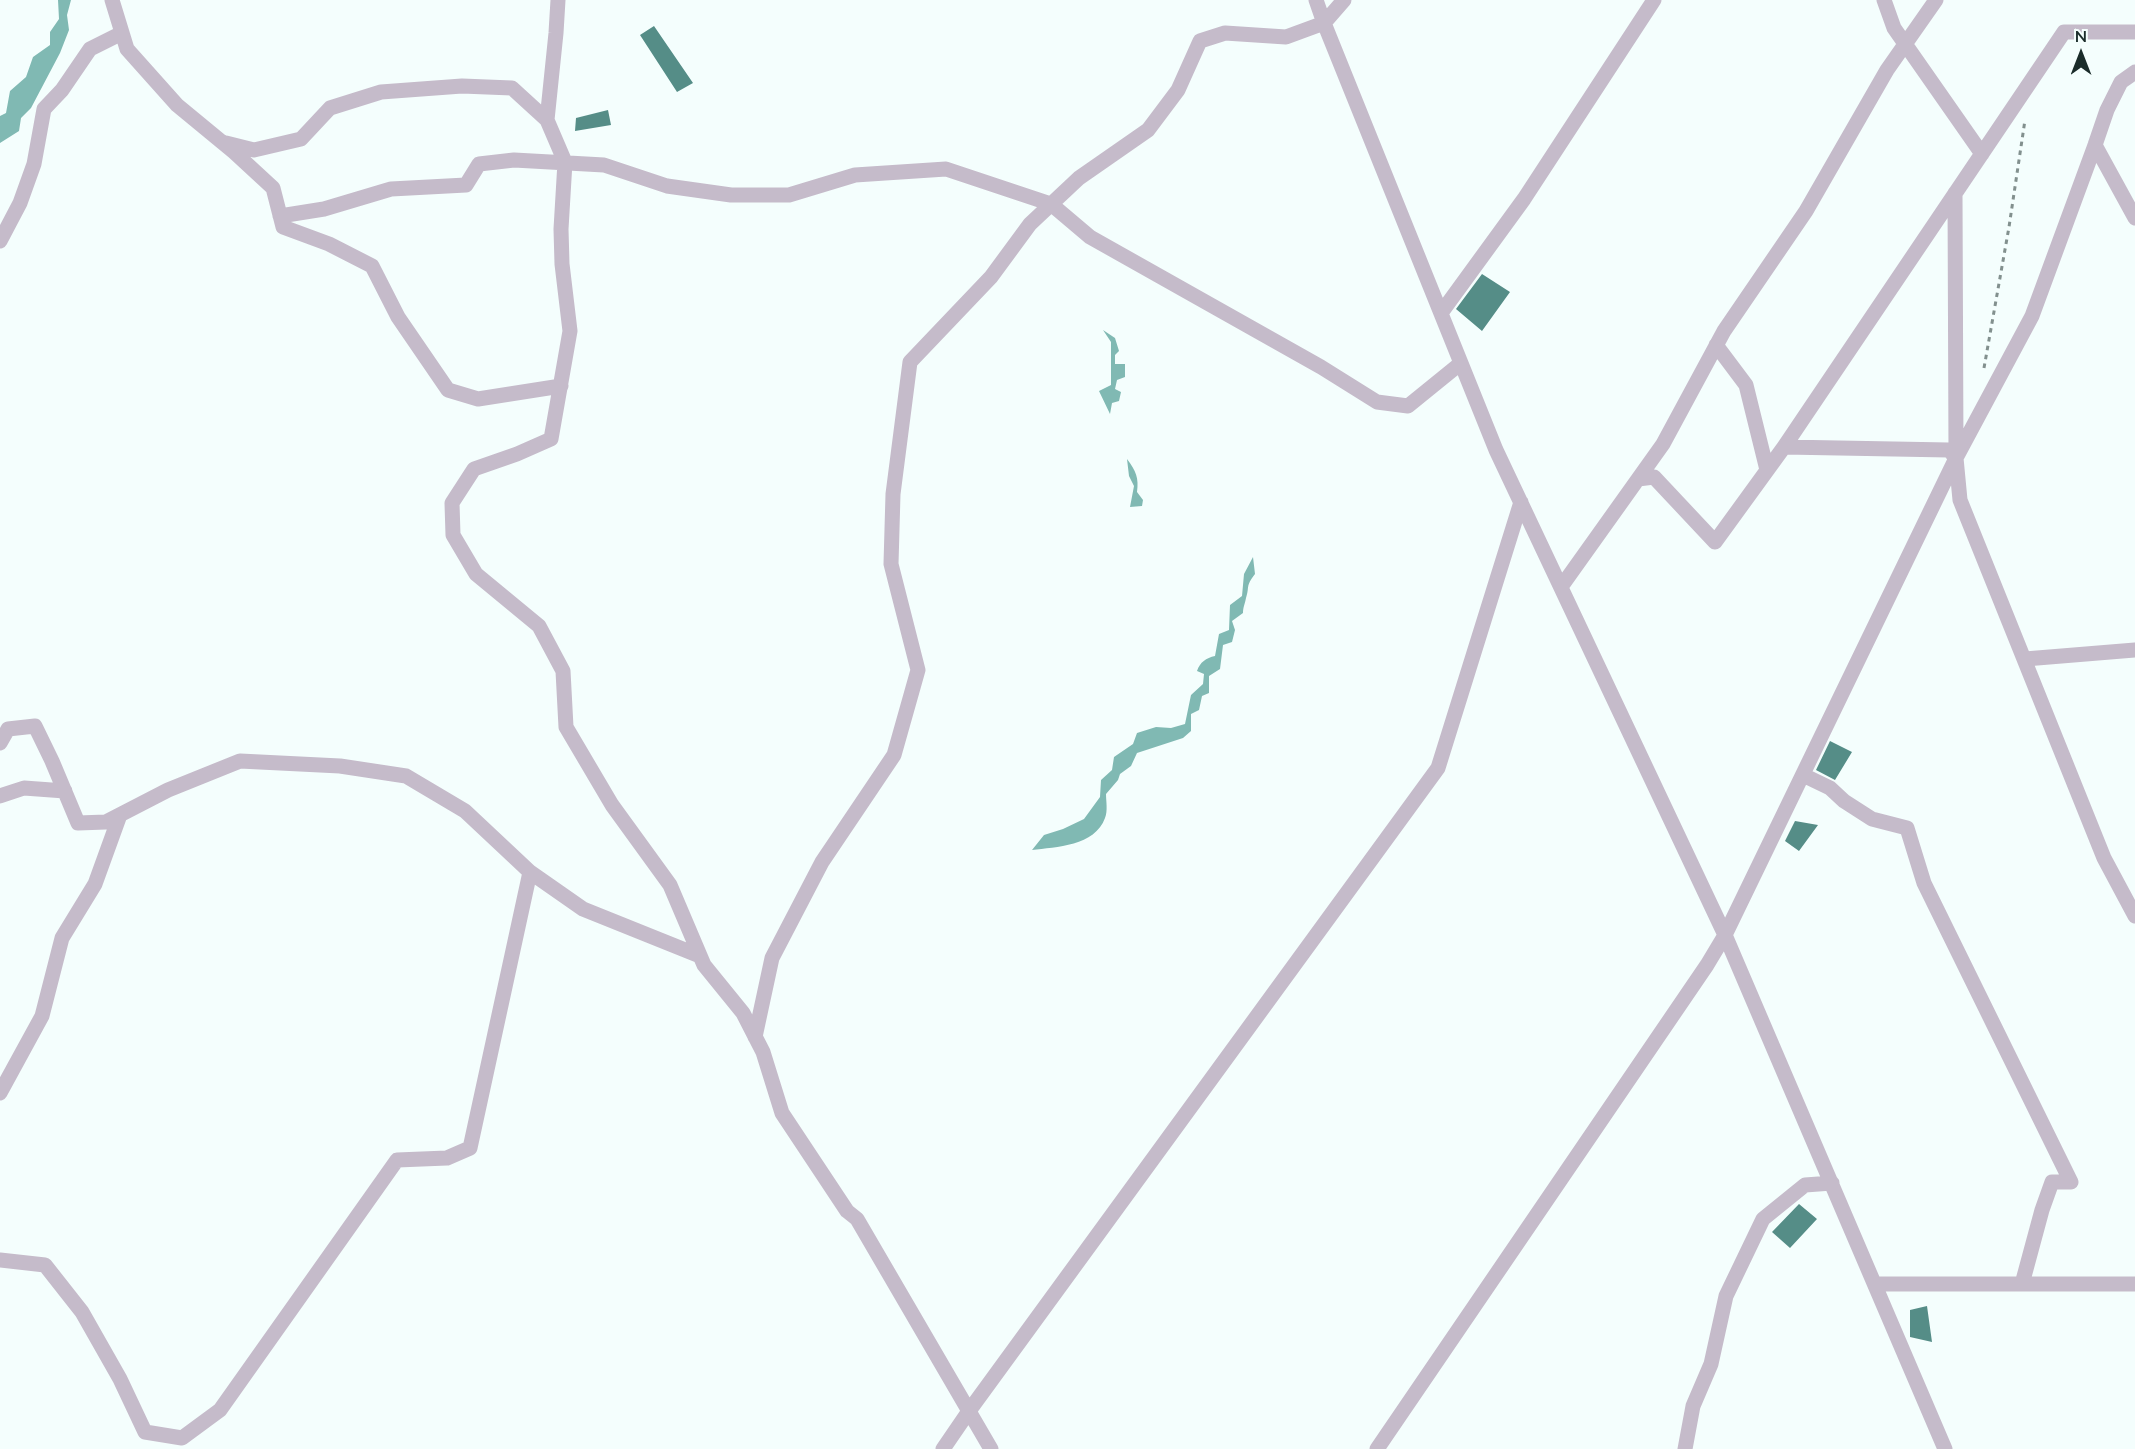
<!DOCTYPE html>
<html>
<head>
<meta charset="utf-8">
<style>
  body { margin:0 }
  #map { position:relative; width:2135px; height:1449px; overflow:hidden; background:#f4fefd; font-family:Lato,sans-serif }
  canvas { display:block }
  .north { position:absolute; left:2051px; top:24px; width:60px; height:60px; -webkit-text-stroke:4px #f4fefd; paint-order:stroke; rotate:0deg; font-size:16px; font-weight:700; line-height:24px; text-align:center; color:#1a2c2a }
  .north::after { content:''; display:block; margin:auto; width:21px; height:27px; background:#1a2c2a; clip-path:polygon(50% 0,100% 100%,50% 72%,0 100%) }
</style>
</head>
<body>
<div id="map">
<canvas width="2135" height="1449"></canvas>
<div class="north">N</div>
</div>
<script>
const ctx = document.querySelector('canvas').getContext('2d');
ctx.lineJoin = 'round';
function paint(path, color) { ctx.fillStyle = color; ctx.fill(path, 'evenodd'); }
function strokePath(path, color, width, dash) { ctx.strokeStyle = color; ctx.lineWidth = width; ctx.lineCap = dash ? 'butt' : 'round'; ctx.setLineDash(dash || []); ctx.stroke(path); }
const water = new Path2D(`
  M58 0H71L67 15 69 30 60 53 31 108 21 118 19 131 0 143V116L6 113 10 91 26 77 33 57 50 45V32L59 19Z
  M1103 330 1115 338 1119 351 1115 355V364H1125V377L1117 380 1115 389 1121 392 1119 401 1112 403 1110 414 1099 391 1111 385V342Z
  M1127 459C1136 471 1139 478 1137 492L1143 500 1142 506 1130 507 1134 486 1129 476Z
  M1253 557 1255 574C1245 587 1250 586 1246 598 1245 604 1243 607 1243 613L1232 621 1235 630 1232 642 1223 645 1220 669 1209 676V693L1202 696 1199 710 1191 714V731L1183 738 1137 753 1131 766 1120 774 1118 780 1106 794C1106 801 1108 811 1105 818 1095 846 1056 847 1032 850L1044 835 1063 829 1084 819 1100 797 1101 780 1112 770 1114 757 1133 744 1137 733 1156 727 1171 728 1185 724 1191 695 1203 684 1204 674 1197 671C1200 662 1206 658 1215 656L1219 634 1229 630 1230 605 1242 596 1244 574Z`);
const building = new Path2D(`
  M654 26 693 83 677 92 640 35Z
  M608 110 611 125 575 131 576 118Z
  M1482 274 1510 292 1482 331 1456 309Z
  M1830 741 1852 752 1835 780 1816 770Z
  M1795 821 1818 825 1799 851 1785 841Z
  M1799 1204 1817 1219 1790 1248 1772 1232Z
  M1927 1306 1932 1342 1910 1337V1310Z`);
const path = new Path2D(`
  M1984 368 2009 227 2025 120`);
const minor = new Path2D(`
  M112 0 127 49 177 105 234 152 273 188 283 227 329 244 372 266 398 317 448 390 478 399 561 386
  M558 0 556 33 547 120 565 162 561 229 562 264 570 331 551 439 517 454 474 469 452 503 453 535 476 574 539 626 563 671 566 727 612 805 670 885 704 965 743 1013 763 1052 782 1113 847 1211 857 1219 991 1449
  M1316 0 1324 23 1496 450 1725 935 1945 1449
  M1884 0 1894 28 1982 154
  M226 143 254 150 301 139 330 108 381 92 462 86 512 88 547 120
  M2095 145 2135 218
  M1955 193 1956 454
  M280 216 324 209 391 189 466 185 479 164 514 160 604 165 667 186 731 195H789L855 175 946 169 1051 204 1090 237 1321 367 1377 402 1408 406 1461 363
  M0 241 20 203 34 164 44 109 62 90 90 49 122 33
  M1441 313 1524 199 1654 0
  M1716 345 1746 385 1767 470
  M1784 447 2064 32H2135
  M1638 479 1654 477 1715 542 1784 447 1949 450 1956 458 1960 500 2104 858 2135 916
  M1561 587 1663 444 1724 331 1806 211 1887 70 1936 0
  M2025 659 2135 650
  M0 743 8 729 35 726 52 761 78 823 106 822 168 790 240 761 340 766 406 776 465 811 530 872 583 909 700 956
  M1803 775 1830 788 1844 801 1872 819 1907 828 1924 883 2071 1182H2052L2042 1210 2022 1284
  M0 796 24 788 65 791
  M755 1037 772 958 822 862 894 755 918 670 891 564 893 494 910 362 991 277 1030 224 1079 178 1148 130 1178 90 1200 41 1225 33 1286 37 1324 23 1344 0
  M0 1093 42 1016 62 938 95 884 120 815
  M0 1260 45 1265 82 1312 120 1379 145 1432 182 1438 220 1410 397 1160 447 1158 470 1148 530 872
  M1875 1284H2135
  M943 1449 969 1411 1438 768 1521 502
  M1377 1449 1707 965 1725 935 1956 458 2032 316 2095 145 2107 110 2121 82 2135 72
  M1685 1449 1693 1406 1711 1364 1726 1296 1763 1219 1805 1185 1832 1183`);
paint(water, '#80b9b3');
paint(building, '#558d87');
strokePath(path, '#82908e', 3, [4.5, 4.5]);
strokePath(minor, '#c5bbca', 15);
</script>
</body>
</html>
